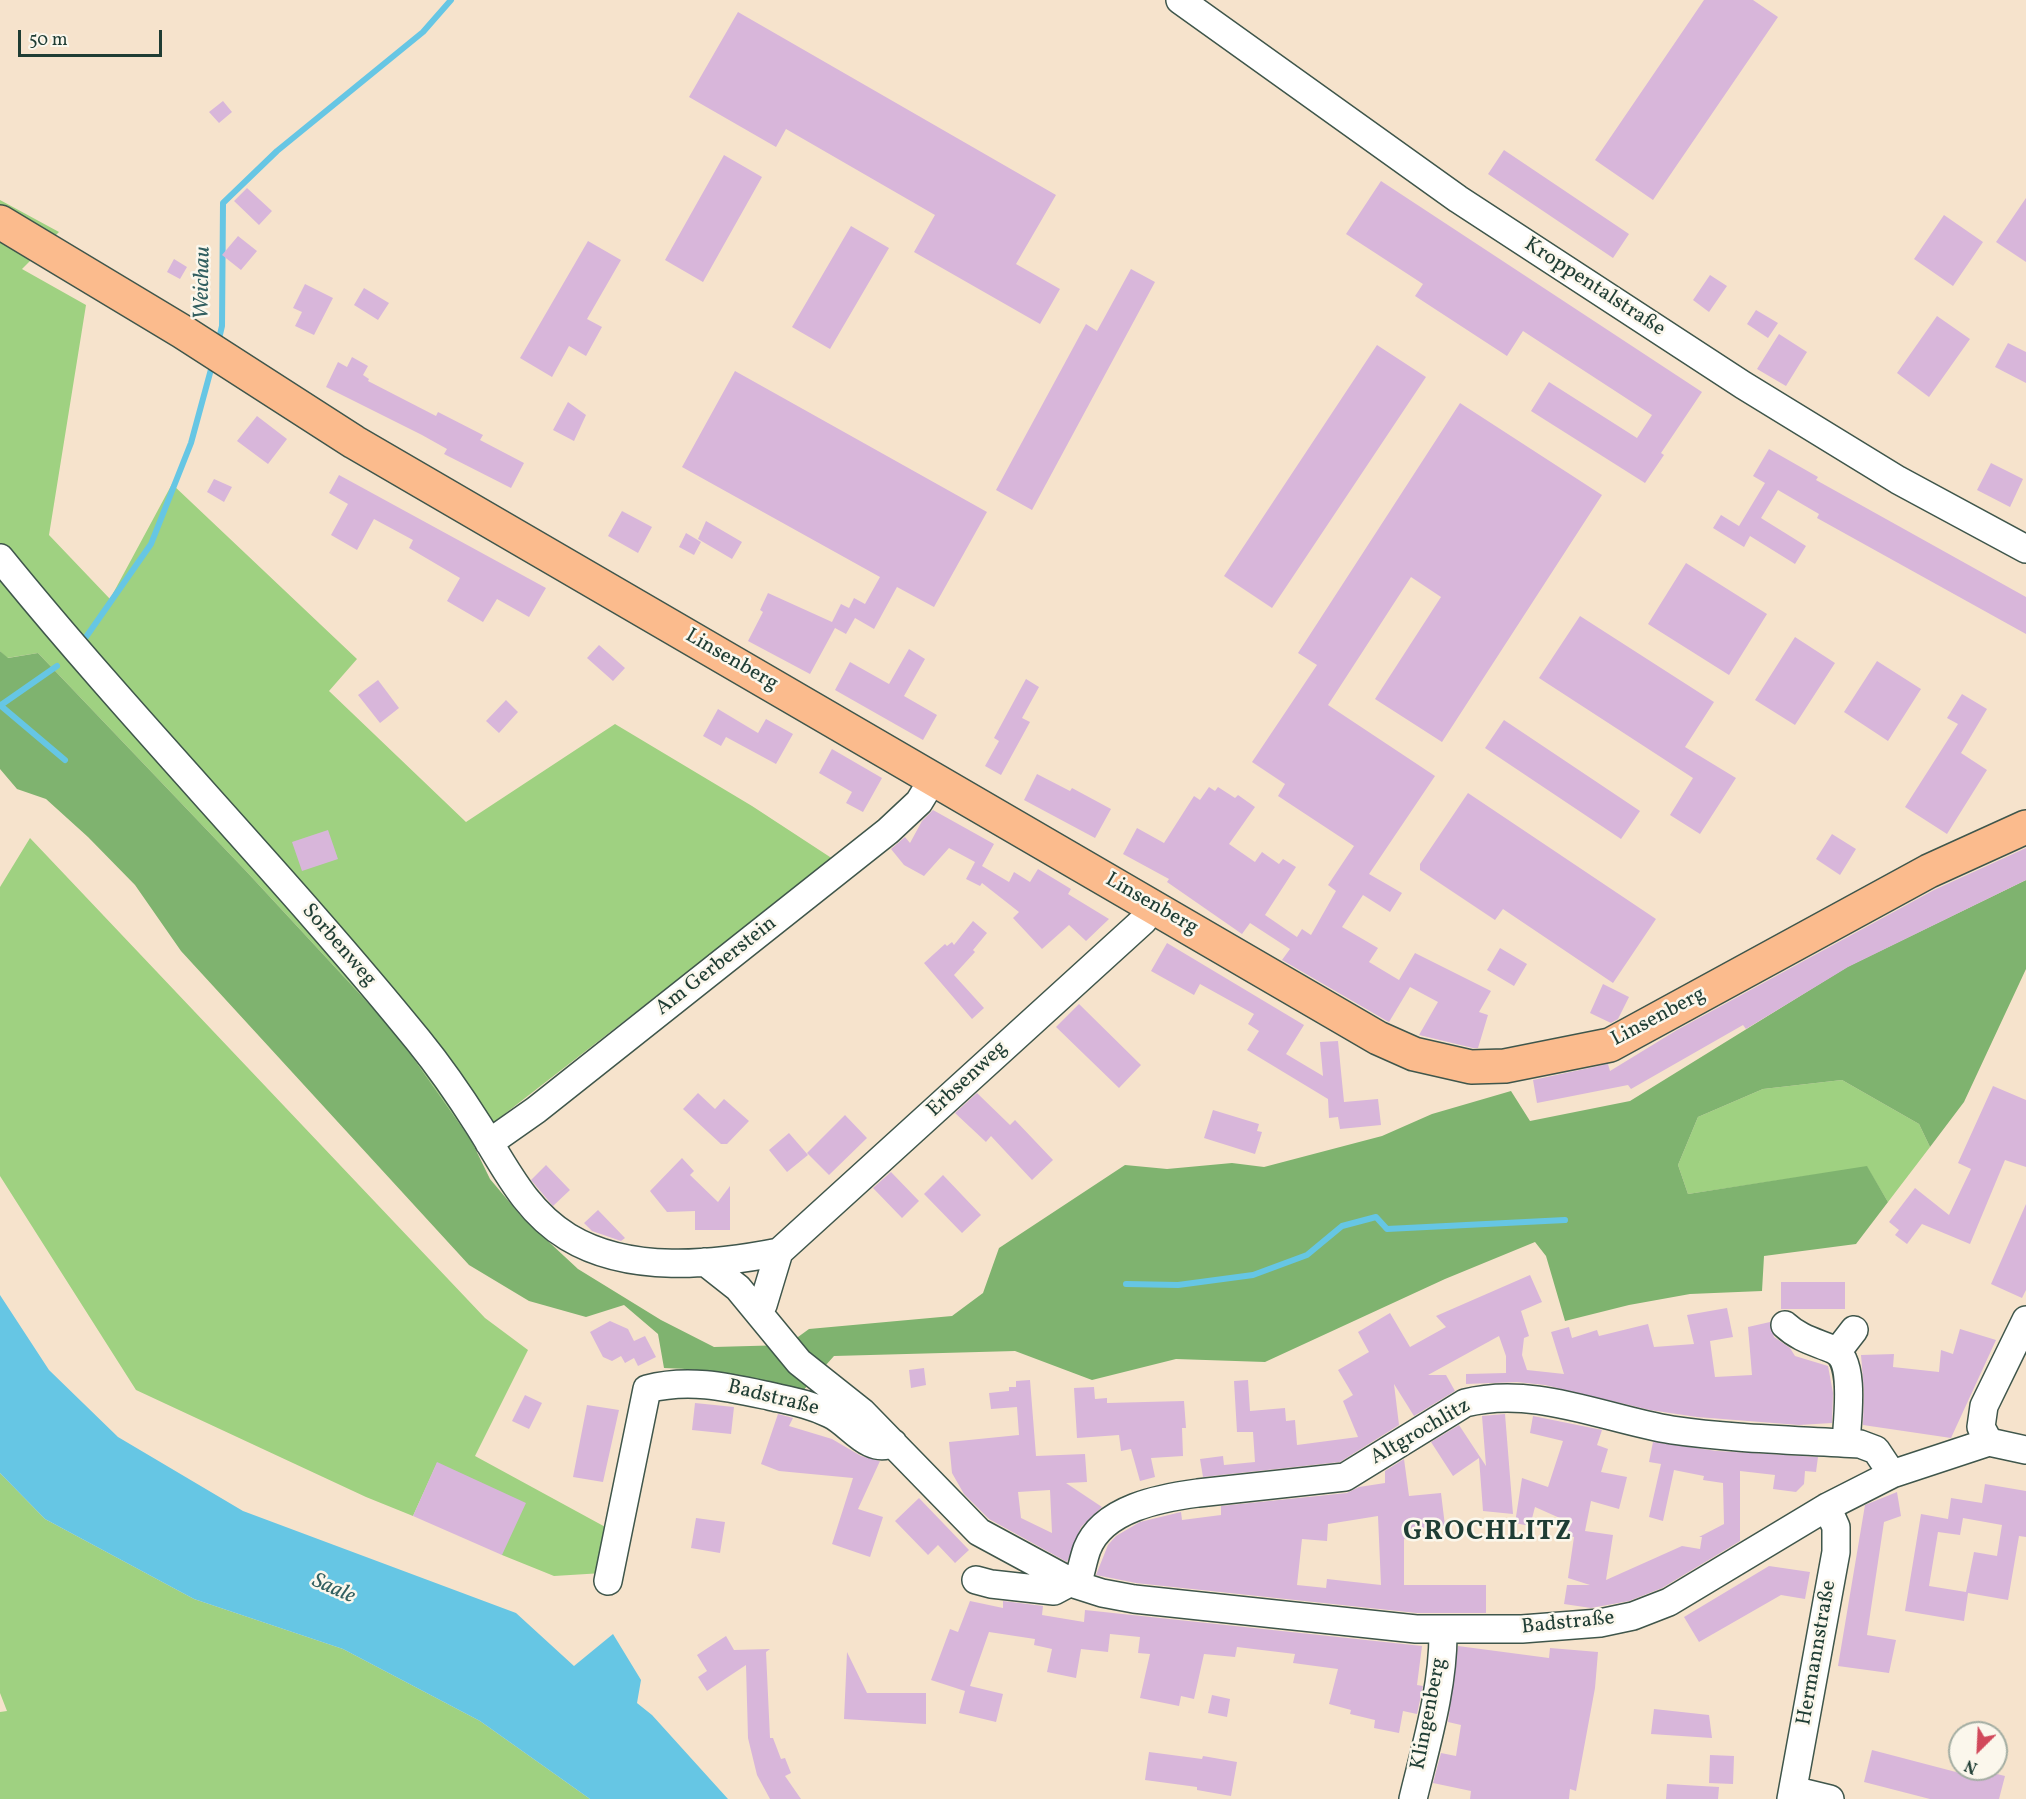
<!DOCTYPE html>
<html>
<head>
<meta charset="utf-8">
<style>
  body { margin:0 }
  #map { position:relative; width:2026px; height:1799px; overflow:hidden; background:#f6e3cc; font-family:Vollkorn,serif }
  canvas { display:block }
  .north { position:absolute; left:1948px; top:1721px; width:60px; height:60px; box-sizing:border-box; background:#fbf7ec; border:2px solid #a3ada2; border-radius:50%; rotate:204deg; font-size:16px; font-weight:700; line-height:24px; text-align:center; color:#1f3d34 }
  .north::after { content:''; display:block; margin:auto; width:21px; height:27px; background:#d1495b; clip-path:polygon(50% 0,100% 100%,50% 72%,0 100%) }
  .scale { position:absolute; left:18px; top:30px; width:144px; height:27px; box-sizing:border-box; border:3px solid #1f3d34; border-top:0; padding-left:8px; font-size:18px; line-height:21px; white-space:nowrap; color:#1f3d34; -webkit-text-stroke:4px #fbf7ec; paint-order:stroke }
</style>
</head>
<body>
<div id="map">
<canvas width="2026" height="1799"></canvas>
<div class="north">N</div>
<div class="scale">50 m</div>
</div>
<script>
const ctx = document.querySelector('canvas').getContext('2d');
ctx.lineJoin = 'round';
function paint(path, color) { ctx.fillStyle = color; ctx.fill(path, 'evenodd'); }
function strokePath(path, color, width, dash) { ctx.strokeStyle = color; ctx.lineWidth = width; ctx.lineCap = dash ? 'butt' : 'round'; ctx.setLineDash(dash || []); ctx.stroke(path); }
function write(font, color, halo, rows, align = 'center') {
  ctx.font = font + ' Vollkorn,serif'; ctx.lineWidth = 5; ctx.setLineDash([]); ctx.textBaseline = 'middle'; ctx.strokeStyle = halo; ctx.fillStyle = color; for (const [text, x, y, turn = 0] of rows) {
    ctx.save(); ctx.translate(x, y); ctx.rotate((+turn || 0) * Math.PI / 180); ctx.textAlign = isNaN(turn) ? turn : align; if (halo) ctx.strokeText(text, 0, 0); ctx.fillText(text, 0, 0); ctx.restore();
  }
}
const green = new Path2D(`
  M0 200 59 232 22 269 86 305 49 535 110 599 172 484 357 659 329 691 466 822 615 724 752 806 833 859 471 1140 395 1032 246 871 38 653 7 658 0 651Z
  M30 838 485 1318 528 1350 475 1456 609 1529 603 1573 554 1576 502 1555 437 1463 413 1516 366 1497 136 1390 0 1176V887Z
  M1842 1080 1919 1124 1930 1147 1888 1202 1867 1167 1688 1194 1678 1165 1698 1117 1763 1089Z
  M0 1473 45 1519 194 1599 343 1649 480 1721 590 1799H0V1712L7 1711 0 1693Z`);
const forest = new Path2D(`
  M0 651 8 658 38 653 246 871 395 1032 471 1140 490 1179 522 1217 578 1269 661 1320 714 1347 787 1345 809 1329 952 1316 983 1293 999 1248 1125 1165 1167 1169 1232 1163 1264 1167 1382 1136 1432 1114 1511 1091 1530 1121 1630 1101 1847 967 2026 880V969L1964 1102 1930 1147 1919 1124 1842 1080 1763 1089 1698 1117 1678 1165 1688 1194 1867 1166 1888 1202 1856 1244 1764 1256 1762 1291 1690 1294 1629 1305 1565 1321 1546 1256 1535 1242 1445 1279 1265 1362 1176 1359 1092 1380 1015 1351 834 1356 801 1393C755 1379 712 1369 664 1368L658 1334 624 1305 586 1317 529 1301 469 1265 181 951 135 885 88 837 46 799 17 789 0 769Z`);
const water = new Path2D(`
  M0 1295 49 1370 118 1437 243 1511 516 1613 574 1666 613 1634 641 1680 637 1703 652 1715 728 1799H590L480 1721 343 1649 194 1599 45 1519 0 1473Z`);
const stream = new Path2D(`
  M218 343 222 326 223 203 277 151 423 32 451 0
  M86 637 151 544 191 443 213 362
  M0 705 65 760
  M1 705 57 666
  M1126 1284 1178 1285 1253 1275 1307 1255 1342 1226 1376 1217 1387 1229 1565 1220`);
const building = new Path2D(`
  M1704 0H1753L1778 17 1653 200 1595 160Z
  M738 12 1056 195 1016 264 1060 289 1040 324 914 252 935 215 786 129 776 147 689 97Z
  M223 101 232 112 219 123 209 112Z
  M1504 150 1629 234 1613 258 1488 174Z
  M724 155 762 177 703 282 665 260Z
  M1381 181 1702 392 1661 453 1664 455 1645 483 1531 411 1549 382 1637 438 1652 415 1523 331 1507 356 1415 296 1423 284 1346 234Z
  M247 188 272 211 259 225 234 201Z
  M2026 198V262L1996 242Z
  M1944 215 1983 242 1953 286 1914 259Z
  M851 226 889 248 830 349 792 327Z
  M238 236 257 251 241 270 222 255Z
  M588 241 621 260 587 319 602 327 586 356 569 346 552 377 520 358Z
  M174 259 187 267 180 279 167 272Z
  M1131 269 1155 282 1032 510 996 490 1086 324 1097 331Z
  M1710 275 1727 286 1709 312 1693 300Z
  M305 284 333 298 314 335 295 326 302 312 293 308Z
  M364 288 389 303 378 320 354 305Z
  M1756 310 1778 323 1768 338 1747 324Z
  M1937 316 1970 339 1929 397 1897 373Z
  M1779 334 1807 352 1786 386 1757 369Z
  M2008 343 2026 352V383L1995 367Z
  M1377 345 1426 377 1272 608 1224 576Z
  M352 357 368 366 363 375 369 379 368 381 436 416 438 412 483 435 480 440 524 463 511 488 444 454 447 449 422 435 326 387 338 362 347 367Z
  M735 371 987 512 934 607 897 587 874 629 855 618 846 634 835 628 810 674 748 641 763 612 760 610 768 593 832 622 841 604 849 608 854 598 865 604 880 577 682 467Z
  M568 402 586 415 574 441 553 430Z
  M1460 403 1602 495 1442 742 1375 699 1441 597 1411 577 1328 705 1435 776 1369 874 1402 893 1390 912 1363 895 1342 927 1378 948 1369 962 1399 980 1415 953 1491 991 1479 1012 1488 1015 1478 1048H1473L1419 1035 1438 1002 1410 987 1389 1022 1387 1021 1282 960 1290 949 1250 923 1242 934 1167 882 1169 879 1123 854 1137 828 1164 843 1194 796 1200 800 1209 787 1215 791 1218 787 1235 798 1238 795 1255 807 1229 844 1255 862 1262 852 1279 864 1283 859 1296 867 1265 915 1297 937 1302 929 1311 935 1336 891 1328 885 1354 846 1278 796 1285 784 1252 762 1317 665 1298 653Z
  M257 416 287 439 268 464 237 441Z
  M1769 449 1818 477 1816 480 2026 597V634L1817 518 1819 514 1778 490 1761 518 1806 546 1795 564 1750 536 1744 547 1713 528 1721 515 1739 526 1765 483 1753 476Z
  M1991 463 2023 479 2010 507 1977 490Z
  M339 475 546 588 529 617 497 599 483 622 447 601 460 578 409 548 413 540 374 519 357 550 331 535 348 504 329 493Z
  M214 479 232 487 224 502 207 492Z
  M622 511 652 527 638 553 608 536Z
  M706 521 742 542 732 559 698 539Z
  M686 533 701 542 694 555 679 547Z
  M1686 563 1767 614 1729 675 1648 624Z
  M1580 616 1714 702 1685 747 1736 778 1700 834 1670 815 1693 778 1539 678Z
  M1795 637 1835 663 1795 725 1755 700Z
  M599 645 625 668 613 681 587 658Z
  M909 649 925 659 904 696 937 715 923 740 835 690 850 662 889 684Z
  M1877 661 1921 689 1888 741 1844 712Z
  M1026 679 1039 687 1022 718 1030 722 1001 775 985 766 999 741 994 738Z
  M378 680 399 708 380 723 358 695Z
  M1962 694 1987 709 1961 753 1987 770 1947 834 1905 807 1958 724 1947 718Z
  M506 700 518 712 499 733 486 721Z
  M718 709 758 733 766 719 793 734 776 764 726 737 721 746 703 736Z
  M1504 720 1640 811 1621 839 1485 748Z
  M832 749 882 778 863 812 846 803 852 792 819 773Z
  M1037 774 1070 791 1072 788 1111 809 1095 838 1024 800Z
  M1468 793 1656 919 1613 983 1503 909 1495 920 1420 870V864Z
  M933 810 994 844 982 866 1009 882 1014 872 1030 882 1038 869 1071 889 1068 894 1109 919 1086 941 1069 925 1042 949 1013 918 1019 912 982 883 980 886 966 879 975 862 949 848 924 876 904 865 891 849 905 837 910 843 922 821Z
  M328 830 338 859 302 871 292 842Z
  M1832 834 1856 849 1840 875 1816 859Z
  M2026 848V880L1848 967 1746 1029 1743 1025 1631 1089 1628 1085 1537 1103 1533 1080 1608 1064 1610 1071 1677 1030 1934 890Z
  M973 921 987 933 973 950 975 952 954 975 984 1008 972 1019 924 963 945 944 947 946 952 942 954 945Z
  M1167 943 1304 1025 1286 1054 1323 1076 1320 1042 1338 1041 1344 1102 1378 1099 1381 1125 1340 1129 1338 1117 1329 1118 1328 1099 1247 1050 1259 1031 1248 1024 1254 1014 1200 984 1194 995 1151 971Z
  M1500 948 1527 964 1514 986 1487 970Z
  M1603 984 1629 997 1618 1019 1611 1023 1590 1013Z
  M1079 1004 1141 1065 1119 1088 1056 1027Z
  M1993 1086 2026 1100V1167L2005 1160 1970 1244 1922 1224 1907 1244 1895 1235 1899 1230 1889 1222 1915 1188 1949 1215 1971 1169 1958 1163Z
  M698 1093 715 1109 724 1099 749 1121 727 1144H721L683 1109Z
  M977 1093 1010 1125 1015 1120 1053 1160 1032 1180 991 1136 986 1142 955 1113Z
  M1213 1110 1259 1124 1257 1131 1262 1132 1255 1154 1204 1138Z
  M845 1115 867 1138 829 1175 807 1153Z
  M789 1133 808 1155 787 1172 769 1150Z
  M682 1158 694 1171 690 1175 718 1202 730 1186V1230H695V1211L667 1212 650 1191Z
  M546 1165 570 1190 553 1206 531 1180Z
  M891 1172 919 1201 902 1218 873 1188Z
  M943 1175 981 1215 962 1233 924 1194Z
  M2026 1204V1290L2022 1298 1991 1284Z
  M598 1210 625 1238 621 1241 592 1231 584 1223Z
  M1530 1275 1542 1302 1521 1311 1529 1336 1524 1338 1522 1355 1527 1370 1564 1374 1551 1332 1569 1327 1572 1338 1597 1330 1599 1336 1648 1324 1654 1347 1694 1344 1687 1315 1727 1308 1733 1337 1710 1341 1715 1377 1752 1375 1748 1327 1770 1322 1774 1337 1790 1348 1795 1356 1828 1366 1833 1393 1832 1423 1799 1425 1697 1417 1650 1410 1545 1385 1517 1382 1466 1384V1374L1506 1373V1356L1499 1336 1428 1375H1446L1455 1391 1414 1416 1394 1384 1399 1425 1340 1462 1203 1477 1200 1459 1223 1456 1224 1465 1255 1462 1253 1432H1237L1234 1381 1248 1380 1250 1411 1285 1408 1286 1421 1295 1420 1297 1445 1358 1437 1343 1401 1353 1395 1338 1370 1369 1352 1358 1332 1390 1313 1410 1347 1446 1327 1436 1316Z
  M1781 1282H1845V1309H1781Z
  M610 1321 628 1329 634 1341 645 1336 656 1357 638 1366 634 1358 625 1363 621 1356 612 1361 603 1357 590 1332Z
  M1960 1329 1996 1340 1951 1438 1863 1425 1864 1391 1861 1355 1894 1354 1893 1367 1939 1372 1941 1350 1953 1354Z
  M924 1368 926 1385 911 1388 909 1370Z
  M1030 1380 1036 1456 1085 1454 1087 1482 1066 1483 1102 1507 1081 1527 1067 1562 989 1519 964 1494 952 1473 949 1442 1019 1435 1017 1407 991 1409 989 1393 1009 1391V1387H1016V1381ZM1050 1490 1052 1533 1021 1518 1018 1492Z
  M1094 1387 1095 1399 1107 1398V1403L1184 1401 1186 1428H1182L1183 1456 1151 1458 1155 1477 1140 1481 1131 1449 1121 1451 1119 1435 1077 1438 1074 1388Z
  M525 1395 542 1403 529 1429 512 1421Z
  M695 1403 734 1407 731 1434 692 1430Z
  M587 1405 619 1410 603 1482 573 1477Z
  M778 1414 793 1418 789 1426 832 1439 861 1456 880 1461 858 1509 883 1517 870 1557 832 1544 853 1478 779 1471 761 1464Z
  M1505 1414 1513 1514 1483 1511 1479 1458 1453 1476 1431 1442 1459 1425 1486 1466 1482 1416Z
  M1533 1416 1602 1430 1597 1445 1608 1449 1601 1472 1627 1477 1619 1509 1591 1501 1585 1531 1613 1535 1606 1580 1682 1546 1700 1549 1702 1537H1699L1724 1524 1723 1483 1703 1480 1704 1476 1674 1470 1663 1521 1649 1517 1661 1464 1649 1462 1653 1442 1717 1451 1818 1457 1816 1472 1805 1471 1804 1484 1796 1492 1773 1489 1775 1475 1740 1471V1541L1662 1588 1629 1601 1591 1608 1564 1604 1567 1585H1590L1568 1578 1574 1537 1560 1535 1562 1519 1535 1507 1530 1526 1515 1523 1522 1478 1548 1487 1563 1441 1530 1433Z
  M1404 1459 1409 1496 1441 1493 1445 1526 1411 1529V1538L1404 1539V1585H1486V1613H1417L1136 1583 1096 1575 1108 1545 1116 1536 1140 1522 1181 1512 1182 1520 1221 1515V1506L1347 1493 1359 1487 1385 1483V1471ZM1378 1516 1381 1585 1327 1579 1326 1588 1297 1585 1302 1539 1327 1541 1328 1524Z
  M437 1462 526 1503 502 1555 413 1516Z
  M1985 1484 2026 1491V1537L2019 1536 2008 1600 1968 1593 1964 1621 1905 1611 1921 1514 1948 1519 1951 1498 1982 1503ZM1963 1518 2002 1525 1997 1556 1974 1552 1966 1592 1929 1586 1938 1532 1960 1535Z
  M1897 1492 1901 1516 1884 1522 1867 1635 1896 1640 1889 1673 1838 1666 1865 1505Z
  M919 1498 969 1550 955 1563 938 1545 928 1555 895 1521Z
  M696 1518 725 1522 720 1553 691 1548Z
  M1769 1566 1810 1572 1805 1599 1781 1595 1699 1642 1684 1617Z
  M970 1601 1003 1608V1601L1043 1606 1042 1615 1084 1622 1085 1610 1422 1646 1417 1685 1423 1686 1417 1714 1403 1711 1399 1733 1374 1728 1375 1720 1350 1714 1351 1710 1329 1704 1338 1669 1293 1663 1295 1654 1237 1647 1235 1657 1204 1654 1194 1699 1181 1696 1179 1706 1140 1698 1150 1654 1138 1653 1140 1637 1110 1634 1108 1652 1081 1649 1076 1678 1047 1672 1052 1649 1034 1645 1035 1639 989 1632 970 1686 1003 1694 996 1722 959 1713 965 1691 931 1680 950 1629 958 1632Z
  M726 1636 734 1650 770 1649 766 1652 770 1738H773L781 1759 785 1758 791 1773 785 1776 801 1799H770L757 1775 748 1738 746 1665 707 1691 698 1677 707 1671 697 1655Z
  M1458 1646 1549 1658 1550 1648 1598 1652 1595 1688 1576 1791 1570 1789 1569 1799H1470L1471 1791 1433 1783 1441 1753 1456 1756 1461 1725 1448 1722Z
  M847 1652 867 1693H926V1724L844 1719Z
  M1212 1695 1230 1699 1227 1717 1208 1713Z
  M1654 1709 1709 1715 1712 1738 1651 1734Z
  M1872 1750 1975 1777 1977 1769 2005 1776 1999 1799H1930L1864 1782Z
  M1149 1752 1202 1759 1203 1756 1237 1762 1231 1796 1197 1790V1787L1145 1780Z
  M1710 1755 1734 1756 1733 1784 1709 1783Z
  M1667 1784 1719 1787 1718 1799H1666Z`);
const minor = new Path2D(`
  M1180 0 1458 199 1743 385 1898 480 2026 549
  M0 558C134 723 284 875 418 1040 440 1067 460 1096 479 1126 505 1167 525 1211 568 1237 629 1274 713 1265 779 1252
  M489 1143 536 1110 888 831 919 802 933 779
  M705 1262 738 1288 799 1362 862 1412 979 1532 1077 1585 1102 1593 1134 1599 1416 1629H1522L1600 1623 1633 1616 1669 1602 1827 1507 1892 1474 1989 1442 2026 1450
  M757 1310 763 1305 779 1252 1143 921 1153 906
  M1785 1325C1800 1339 1816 1342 1834 1350 1856 1360 1847 1422 1846 1443
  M1837 1352 1854 1330
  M1989 1442 1981 1427 1984 1406 2026 1320
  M976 1580 991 1584 1054 1591 1071 1582
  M608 1581 647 1389C689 1378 727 1387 769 1396 791 1401 810 1404 830 1414 850 1423 868 1455 893 1443
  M1077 1585C1081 1573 1083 1560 1087 1549 1103 1508 1161 1498 1198 1493L1345 1477 1465 1403C1534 1385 1605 1419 1672 1430 1734 1439 1797 1440 1860 1444L1876 1450 1892 1474
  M1793 1790 1830 1799
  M1413 1799C1426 1745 1444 1686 1443 1629
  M1791 1799 1836 1552V1527L1827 1507`);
const major = new Path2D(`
  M0 222 183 332 354 442 1378 1038 1414 1054 1471 1067 1505 1066 1610 1045 1929 871 2026 827`);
const streetNames = [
  ["Kroppentalstraße",1594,288,33],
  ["Linsenberg",731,661,30],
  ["Linsenberg",1151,905,30],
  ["Sorbenweg",338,946,49],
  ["Am Gerberstein",717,967,-38],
  ["Linsenberg",1659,1018,-28],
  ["Erbsenweg",968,1080,-43],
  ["Badstraße",773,1399,14],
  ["Altgrochlitz",1421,1433,-30],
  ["Badstraße",1568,1624,-6],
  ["Hermannstraße",1818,1653,-80],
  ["Klingenberg",1430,1714,-79]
];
const waterNames = [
  ["Weichau",204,283,-89],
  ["Saale",333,1590,24]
];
const districtNames = [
  ["GROCHLITZ",1488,1534]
];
paint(green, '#9fd181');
paint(forest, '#7fb36f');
paint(water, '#66c6e4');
strokePath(stream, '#66c6e4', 6);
paint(building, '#d8b6da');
strokePath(minor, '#3f564b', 30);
strokePath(major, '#3f564b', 36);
strokePath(minor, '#fff', 27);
strokePath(major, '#fbbb8d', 33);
write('21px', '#1f3d34', '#fbf7ec', streetNames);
write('italic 22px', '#315f60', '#fbf7ec', waterNames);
ctx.letterSpacing = '1.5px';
write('bold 27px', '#1f3d34', '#fbf7ec', districtNames);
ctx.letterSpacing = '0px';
</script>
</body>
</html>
